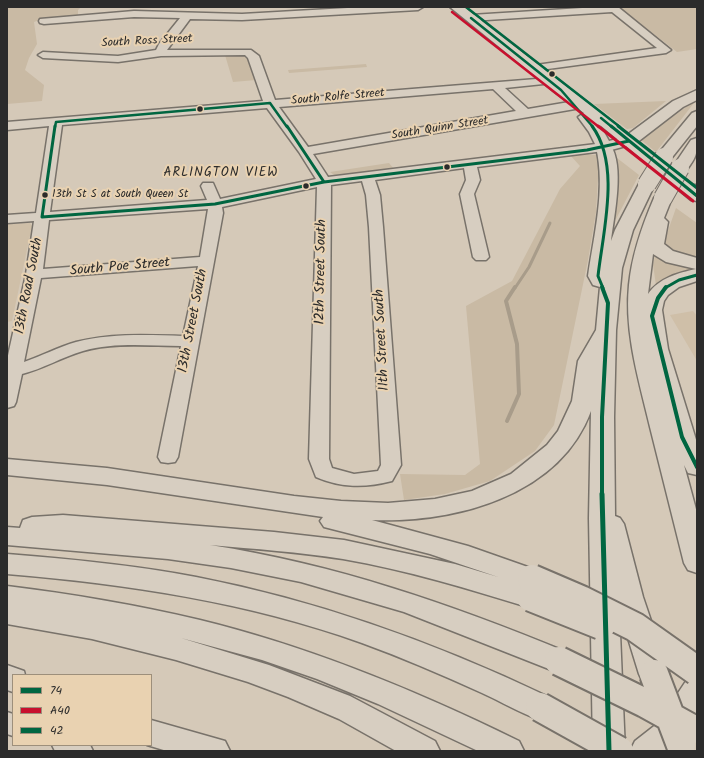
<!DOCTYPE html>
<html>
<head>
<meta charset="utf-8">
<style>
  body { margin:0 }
  #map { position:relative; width:704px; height:758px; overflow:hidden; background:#d5c9b8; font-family:Kalam,sans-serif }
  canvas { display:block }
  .frame { position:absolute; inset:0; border:8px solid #2b2b2b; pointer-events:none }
  .legend { position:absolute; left:12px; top:674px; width:140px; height:72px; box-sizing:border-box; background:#e9d2b1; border:1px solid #9d8f7b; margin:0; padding:5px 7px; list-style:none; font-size:12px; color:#2b2b2b }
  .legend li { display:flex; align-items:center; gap:8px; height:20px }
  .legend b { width:20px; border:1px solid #9d8f7b }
</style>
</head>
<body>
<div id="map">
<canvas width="704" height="758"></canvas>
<div class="frame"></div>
<ul class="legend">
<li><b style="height:5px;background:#006641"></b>74</li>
<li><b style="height:5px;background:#c8102e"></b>A40</li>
<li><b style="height:5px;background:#006641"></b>42</li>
</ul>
</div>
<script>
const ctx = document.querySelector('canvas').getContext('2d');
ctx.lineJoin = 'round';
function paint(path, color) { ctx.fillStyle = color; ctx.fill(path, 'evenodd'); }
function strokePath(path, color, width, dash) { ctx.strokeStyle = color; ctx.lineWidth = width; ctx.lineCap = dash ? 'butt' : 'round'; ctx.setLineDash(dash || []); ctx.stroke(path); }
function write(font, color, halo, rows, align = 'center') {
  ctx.font = font + ' Kalam,sans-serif'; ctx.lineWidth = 4; ctx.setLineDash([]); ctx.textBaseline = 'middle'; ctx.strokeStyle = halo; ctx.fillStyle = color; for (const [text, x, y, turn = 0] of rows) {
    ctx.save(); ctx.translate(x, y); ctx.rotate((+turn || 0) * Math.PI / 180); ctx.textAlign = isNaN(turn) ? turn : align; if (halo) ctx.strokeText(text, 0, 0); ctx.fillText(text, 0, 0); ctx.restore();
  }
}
const built = new Path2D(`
  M30 223 32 226 12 321 7 322V224Z
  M693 311 697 316V361L670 315Z`);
const green = new Path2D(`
  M7 7H81L78 10V16L42 19 34 22 37 44 29 58 25 70 44 85 42 101 7 104Z
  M619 7H697V49L677 52Z
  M225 55H246L256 80 233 82Z
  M366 64 367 67 289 73 288 70Z
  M697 99 656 152 641 140 694 101Z
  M666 101 633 128 627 129 594 104Z
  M583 154 597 155 599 161 596 212 588 260 554 425 535 451 490 481 445 494 404 500 400 474 465 475 480 464 466 306 512 281 560 189 580 166 570 155Z
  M617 158 639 175 616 219 613 218Z
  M389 163 394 169 337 177 330 172Z
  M676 208 697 223V259L679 256 663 245Z
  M656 251 697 269 668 277 656 285 653 265Z`);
const streamFar1 = new Path2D(`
  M515 288 529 267 550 223`);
const stream = new Path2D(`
  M507 421 519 394 517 344 506 301 515 287`);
const minor = new Path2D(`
  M365 7H423L418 10 242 20 190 19 167 50H251L259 56 275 100 549 78 555 81 553 83 505 88 528 109 575 101 581 105 575 109 313 154 328 177 604 143 610 147 604 151 477 167 480 180 474 194 489 257 486 260H476L473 257 460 194 466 180 464 168 375 180 380 195 383 227 401 465 392 481C365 488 342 488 316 477L309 459 317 187 222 207 223 213 178 457 175 462 168 463 161 462 158 457 181 346C149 346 114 342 83 351 62 357 43 369 22 374L16 402 14 406 7 408V360L26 274 34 221 7 223V215L36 213 49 126 7 130V122L263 101 248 58 245 55 161 56 118 62 43 58 38 55 43 52 118 56 156 50 159 44 180 18 134 17 44 24 40 23 39 21 40 19 134 11 242 14ZM493 89 516 111 308 147 279 107ZM267 108 299 152 316 179 220 199 213 183H203L201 186 207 200 50 212 62 125ZM362 181 366 195 369 227 381 465 378 471 354 474 332 468 329 459 331 185ZM208 209 200 257 43 269 49 220ZM198 266 183 336C148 335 111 333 76 342 58 347 42 356 24 362L41 278Z
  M598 7H618L671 50 666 53 533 71 527 68 529 66 657 48 612 12 471 21 466 18 471 15Z
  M7 712 13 714V736L7 734Z
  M52 745H90L93 751H55Z`);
const major = new Path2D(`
  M450 7H464C541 68 620 126 697 188V201L691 200 626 146 604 152 598 150 589 132 578 117 584 113 556 93ZM600 125 617 139 609 141Z`);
const highway = new Path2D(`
  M697 90V100L683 107 635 144H623L621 141 623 138 673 101Z
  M697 111V126L670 160 664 162 658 160 656 157 658 154 692 113Z
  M697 138C697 156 696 157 686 171L680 173 674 171 672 168 691 140Z
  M604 142 610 144C625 166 614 215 611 241L615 230 641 180 647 179 653 180 655 184 633 230 622 268 616 330 614 417 615 516 620 518 624 524 643 597 669 674 665 683 654 686 643 683 639 674 619 609 625 751H593L589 518 591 411C559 497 454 523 372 520L468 546 542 572 546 579 542 586 536 588 541 590 545 597 541 604 531 608C469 589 407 570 343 559 299 552 255 549 210 545 335 564 453 605 569 653L574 661 569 669 559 673 404 612 301 582 231 568 168 559 7 545V527L20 528 23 520 32 517 63 515 274 532 344 540 455 564 498 577 430 554 324 527 320 521 323 517 107 485 7 475V459L107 468 294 496 341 501 388 503 435 499 472 491 511 474 547 445 558 431 572 401 578 361 596 330 600 287 593 285 588 276C594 234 606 189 596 147L598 144Z
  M690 185H697V195L684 194 681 190 684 186Z
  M663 193 669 194 672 198 664 218 668 222 664 244 673 251 697 258V281L679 287 668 295 664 301 662 310 668 349 697 443V475L688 473 684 465 697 513V573L688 570 684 563C673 519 662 475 651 431 640 384 624 334 629 285 632 254 642 226 654 198L657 194ZM653 254 666 262 696 269C678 273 659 278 648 294Z
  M7 554C70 559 134 565 196 577 320 601 438 644 551 698L555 707 551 716 540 720C520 713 502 702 482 693 443 675 403 658 362 643 247 602 128 584 7 574Z
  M7 586C72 594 137 605 200 620 311 647 417 691 519 741L524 751H478L378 704 317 679 262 660 181 638 269 665 350 696 435 741 440 751H396L339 719 288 697 248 682 176 660 92 639 7 624Z
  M7 665 24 671 25 675H13V692L7 690Z
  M697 678V716L680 743 669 751H630L635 741 658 723 686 681Z
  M151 720 225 741 230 751H167L147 745H151Z`);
const highwayBridgeFar1 = new Path2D(`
  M647 184 664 157
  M663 198 680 168`);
const highwayBridge = new Path2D(`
  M532 579 581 600 635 627 697 671
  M531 597 601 625
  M559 661 645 703 692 729
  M654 674 681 745
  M540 707 619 751`);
const bus1Far3 = new Path2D(`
  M471 18 561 90 593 127
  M270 103 287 127
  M601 118 612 127
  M56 122 270 103
  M55 127 56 122`);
const bus1Far2 = new Path2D(`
  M287 126 324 182
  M592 126C621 165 603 231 598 276L603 288
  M611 126 697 196
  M42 217 215 204 324 182 587 150 629 141
  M42 217 55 126
  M665 288 679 280 697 275`);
const bus1Far1 = new Path2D(`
  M666 287 658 298 652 316 682 437 697 467
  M602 495V417L608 303 602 287`);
const bus1 = new Path2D(`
  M602 494 609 751`);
const bus2Far1 = new Path2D(`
  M452 12 599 127`);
const bus2 = new Path2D(`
  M598 126 693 201`);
const bus3Far1 = new Path2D(`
  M466 7 620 127`);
const bus3 = new Path2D(`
  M618 126 697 188`);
const markers = [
  [552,74,3.5,"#2b2b2b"],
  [200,109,3.5,"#2b2b2b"],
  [447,167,3.5,"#2b2b2b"],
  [306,186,3.5,"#2b2b2b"],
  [45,195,3.5,"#2b2b2b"]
];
const farBusnames = [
  ["13th St S at South Queen St",52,195]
];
const farStreetnames = [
  ["South Ross Street",147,42,-3],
  ["South Rolfe Street",338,98,-5],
  ["South Quinn Street",440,129,-9]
];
const farNeighbourhoodnames = [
  ["ARLINGTON VIEW",221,174]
];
const streetNames = [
  ["South Poe Street",120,268,-5],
  ["12th Street South",322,272,-89],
  ["13th Road South",30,286,-79],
  ["13th Street South",194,321,-79],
  ["11th Street South",383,340,-93]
];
paint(built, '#cfbfa8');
paint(green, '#c9baa4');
strokePath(streamFar1, '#a89c8a', 3);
strokePath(stream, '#a89c8a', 4);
strokePath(minor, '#78726a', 3);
strokePath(major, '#78726a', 3);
strokePath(highway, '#78726a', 3);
paint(minor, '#d7cec1');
paint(major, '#d7cec1');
paint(highway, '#d7cec1');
strokePath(highwayBridgeFar1, '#78726a', 20, []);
strokePath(highwayBridge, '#78726a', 32, []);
strokePath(highwayBridgeFar1, '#d7cec1', 18);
strokePath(highwayBridge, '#d7cec1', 28);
strokePath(bus1Far3, '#006641', 2.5);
strokePath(bus1Far2, '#006641', 3);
strokePath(bus1Far1, '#006641', 4);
strokePath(bus1, '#006641', 5);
strokePath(bus2Far1, '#c8102e', 2.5);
strokePath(bus2, '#c8102e', 3);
strokePath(bus3Far1, '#006641', 2.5);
strokePath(bus3, '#006641', 3);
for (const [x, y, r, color] of markers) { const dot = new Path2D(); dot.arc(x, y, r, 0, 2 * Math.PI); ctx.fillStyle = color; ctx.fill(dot); strokePath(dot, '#e9d2b1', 1.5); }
write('11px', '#2b2b2b', '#e9d2b1', farBusnames, 'left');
write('12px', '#2b2b2b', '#e9d2b1', farStreetnames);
ctx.letterSpacing = '1px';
write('13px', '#2b2b2b', '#e9d2b1', farNeighbourhoodnames);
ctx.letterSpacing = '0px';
write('14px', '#2b2b2b', '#e9d2b1', streetNames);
</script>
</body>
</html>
